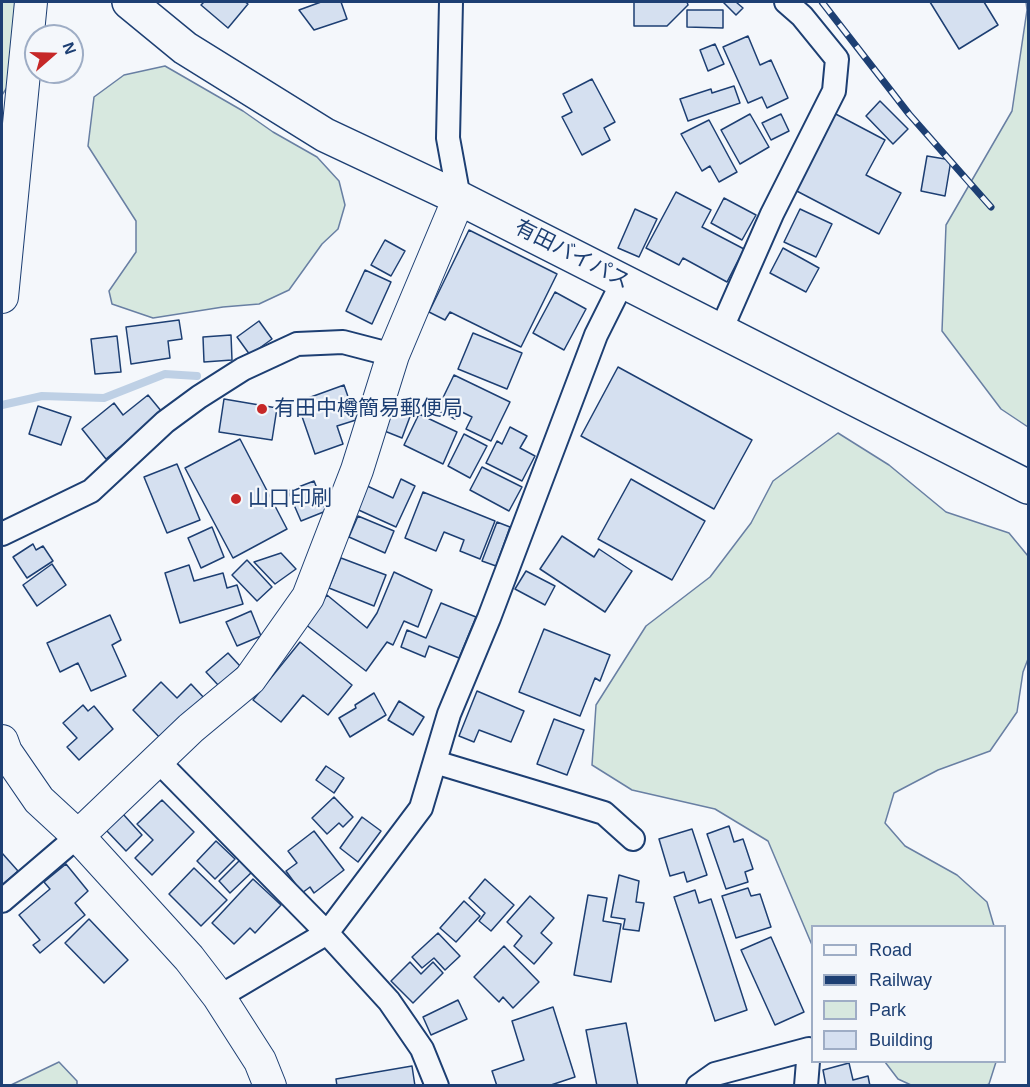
<!DOCTYPE html>
<html>
<head>
<meta charset="utf-8">
<style>
  body { margin:0 }
  #map { position:relative; width:1030px; height:1087px; overflow:hidden; background:#f4f7fb; font-family:Arial,sans-serif }
  canvas { display:block }
  .frame { position:absolute; inset:0; border:3px solid #1d3f73; pointer-events:none }
  .legend { position:absolute; left:811px; top:925px; width:195px; height:138px; box-sizing:border-box; background:#f4f7fb; border:2px solid #9eadc5; margin:0; padding:8px 10px; list-style:none; font-size:18px; color:#1d3f73 }
  .legend li { display:flex; align-items:center; gap:12px; height:30px }
  .legend b { width:30px; border:2px solid #9eadc5 }
  .north { position:absolute; left:24px; top:24px; width:60px; height:60px; box-sizing:border-box; background:#f4f7fb; border:2px solid #9eadc5; border-radius:50%; rotate:70deg; font-size:16px; font-weight:700; line-height:24px; text-align:center; color:#1d3f73 }
  .north::after { content:''; display:block; margin:auto; width:21px; height:27px; background:#c62828; clip-path:polygon(50% 0,100% 100%,50% 72%,0 100%) }
</style>
</head>
<body>
<div id="map">
<canvas width="1030" height="1087"></canvas>
<div class="frame"></div>
<ul class="legend">
<li><b style="height:8px;background:#f4f7fb"></b>Road</li>
<li><b style="height:8px;background:#1d3f73"></b>Railway</li>
<li><b style="height:16px;background:#d7e8df"></b>Park</li>
<li><b style="height:16px;background:#d5e0f0"></b>Building</li>
</ul>
<div class="north">N</div>
</div>
<script>
const ctx = document.querySelector('canvas').getContext('2d');
ctx.lineJoin = 'round';
function paint(path, color) { ctx.fillStyle = color; ctx.fill(path, 'evenodd'); }
function strokePath(path, color, width, dash) { ctx.strokeStyle = color; ctx.lineWidth = width; ctx.lineCap = dash ? 'butt' : 'round'; ctx.setLineDash(dash || []); ctx.stroke(path); }
function write(font, color, halo, rows, align = 'center') {
  ctx.font = font + ' Arial,"Noto Sans JP",sans-serif'; ctx.lineWidth = 4.5; ctx.setLineDash([]); ctx.textBaseline = 'middle'; ctx.strokeStyle = halo; ctx.fillStyle = color; for (const [text, x, y, turn = 0] of rows) {
    ctx.save(); ctx.translate(x, y); ctx.rotate((+turn || 0) * Math.PI / 180); ctx.textAlign = isNaN(turn) ? turn : align; if (halo) ctx.strokeText(text, 0, 0); ctx.fillText(text, 0, 0); ctx.restore();
  }
}
const green = new Path2D(`
  M2 2H16L10 83 2 95Z
  M1026 2H1028V427L1001 409 942 331 946 225 1012 111 1027 10Z
  M165 66 243 111 273 132 317 157 339 181 345 205 338 229 322 244 289 290 259 304 223 307 153 318 112 304 109 291 136 252V221L88 146 94 97 124 75Z
  M838 433 889 465 946 512 1009 533 1028 556V659L1023 672 1017 712 990 751 938 770 894 793 885 823 905 846 957 875 987 902 994 926H812V945L768 841 715 809 632 790 592 765 596 705 646 626 710 577 751 523 773 481Z
  M59 1062 77 1081V1085H11Z
  M885 1062H996L989 1084 985 1086 911 1085 898 1079Z`);
const stream = new Path2D(`
  M2 405 42 396 104 398 165 374 197 376`);
const building = new Path2D(`
  M204 2H245L248 4 228 28 201 5Z
  M321 2H341L347 19 314 30 299 10Z
  M634 2H687L688 5 667 26H634Z
  M723 2H736L743 8 736 15Z
  M930 2H984L998 25 959 49Z
  M687 10H723V28L687 27Z
  M748 36 760 65 771 60 788 98 767 108 762 97 748 103 723 47Z
  M715 44 724 64 708 71 700 50Z
  M592 79 615 122 604 128 610 140 582 155 562 117 572 112 563 94Z
  M734 86 740 103 688 121 680 99 711 89 712 93Z
  M880 101 908 129 893 144 866 116Z
  M830 111 885 140 866 175 901 193 879 234 791 188Z
  M750 114 769 147 740 164 721 130Z
  M781 114 789 131 771 140 762 123Z
  M709 120 737 172 719 182 710 166 702 171 681 134Z
  M927 156 951 160 945 196 921 191Z
  M676 192 711 210 702 227 744 249 727 282 683 258 679 265 646 248Z
  M724 198 756 215 742 240 711 223Z
  M635 209 657 219 639 257 618 248Z
  M800 209 832 224 816 257 784 242Z
  M469 230 557 274 521 347 450 312 445 320 429 312Z
  M385 240 405 251 391 276 371 265Z
  M783 248 819 268 806 292 770 273Z
  M365 270 391 282 372 324 346 311Z
  M555 292 586 309 564 350 533 333Z
  M179 320 182 339 168 341 170 358 131 364 126 327Z
  M259 321 272 339 250 355 237 337Z
  M473 333 522 353 507 389 458 369Z
  M231 335 232 360 204 362 203 337Z
  M117 336 121 372 95 374 91 339Z
  M618 367 752 440 714 509 581 436Z
  M454 375 510 402 491 441 466 429 472 417 458 410 455 419 437 410Z
  M344 385 356 420 337 426 343 444 315 454 297 402Z
  M148 395 162 412 106 459 82 429 114 403 123 415Z
  M224 399 277 408 272 440 219 432Z
  M38 406 71 417 61 445 29 434Z
  M392 407 411 414 402 438 382 430Z
  M419 414 457 432 443 464 404 445Z
  M510 427 527 436 520 448 535 456 522 481 486 463 497 441 502 444Z
  M464 434 487 446 470 478 448 466Z
  M240 439 287 529 233 558 185 468Z
  M177 464 200 520 167 533 144 477Z
  M482 467 522 487 509 511 470 490Z
  M401 479 415 486 396 527 352 507 363 484 393 498Z
  M631 479 705 521 672 580 598 539Z
  M314 481 326 511 301 521 288 491Z
  M423 492 495 521 480 559 460 551 464 540 444 532 436 551 405 538Z
  M358 516 394 531 385 553 349 537Z
  M497 522 510 527 496 566 482 561Z
  M212 527 224 557 201 568 188 538Z
  M562 536 594 557 599 549 632 571 605 612 540 569Z
  M33 544 36 550 43 546 53 561 27 578 13 557Z
  M281 553 296 569 275 584 254 562Z
  M341 558 386 575 374 606 329 588Z
  M247 560 272 587 257 601 232 575Z
  M52 564 66 585 37 606 23 585Z
  M189 565 194 581 223 573 227 588 237 585 243 604 180 623 165 573Z
  M526 571 555 586 545 605 515 589Z
  M394 572 432 590 418 627 404 621 393 645 387 642 366 671 305 624 327 595 367 628 377 613Z
  M441 603 476 617 459 658 429 646 425 657 401 647 407 630 426 638Z
  M251 611 261 636 237 646 226 622Z
  M110 615 121 640 112 645 126 676 91 691 78 663 60 672 47 643Z
  M544 629 610 655 600 681 595 678 580 716 519 692Z
  M300 642 352 685 328 715 303 695 281 722 253 700Z
  M228 653 240 666 219 686 206 672Z
  M161 682 177 698 191 684 206 700 164 742 133 710Z
  M477 691 524 711 511 742 479 730 474 742 459 736Z
  M374 693 386 715 350 737 339 718 356 708 355 705Z
  M399 701 424 717 413 735 388 720Z
  M83 705 88 711 94 706 113 729 79 760 67 747 77 738 63 723Z
  M554 719 584 730 567 775 537 764Z
  M326 766 344 778 334 793 316 780Z
  M334 797 353 817 343 827 339 823 327 834 312 818Z
  M162 800 194 832 152 875 135 858 153 840 137 824Z
  M123 814 142 835 126 851 106 830Z
  M362 817 381 831 358 862 340 848Z
  M729 826 734 842 743 839 753 869 745 872 748 882 726 889 707 834Z
  M692 829 707 875 687 882 684 872 670 876 659 839Z
  M314 831 344 870 314 893 310 887 302 893 286 871 297 863 288 851Z
  M216 841 235 859 215 879 197 861Z
  M2 853 18 871 2 885Z
  M241 859 253 871 230 893 219 881Z
  M66 864 88 891 75 903 85 915 40 953 33 945 40 940 19 915 50 889 44 882Z
  M194 868 227 900 201 926 169 894Z
  M619 875 639 881 636 902 644 903 639 931 623 929 625 919 611 917Z
  M253 879 281 905 255 933 250 928 234 944 212 923Z
  M485 879 514 905 491 931 479 921 485 913 469 898Z
  M748 888 751 896 760 894 771 927 736 938 722 896Z
  M695 890 699 903 711 899 747 1010 715 1021 674 897Z
  M588 895 607 898 603 921 621 924 611 982 574 975Z
  M530 896 554 918 541 933 552 943 534 964 514 946 522 936 507 922Z
  M464 901 480 916 456 942 440 928Z
  M89 919 128 960 104 983 65 943Z
  M438 933 460 956 445 970 434 958 422 968 412 957Z
  M771 937 804 1012 775 1025 741 950Z
  M504 946 539 982 513 1008 503 997 499 1002 474 977Z
  M410 962 421 974 433 962 443 973 413 1003 391 981Z
  M458 1000 467 1019 431 1035 423 1017Z
  M553 1007 575 1077 548 1086H497L492 1071 524 1060 512 1021Z
  M626 1023 638 1086H597L586 1030Z
  M849 1063 853 1080 868 1076 870 1086H826L823 1070Z
  M412 1066 415 1086H337L336 1079Z`);
const street = new Path2D(`
  M451 2 448 138 459 198
  M721 330 772 214 834 91 837 59 802 16 786 2
  M2 534 91 491 165 422 199 397 243 369 297 344 343 342 393 355
  M158 761 327 933 389 1001 422 1049 437 1086
  M435 762 604 813 633 839
  M2 901 78 836
  M219 997 327 933 421 808 449 714 489 618 596 335 623 281
  M698 1086 715 1074 809 1049 806 1086`);
const secondary = new Path2D(`
  M2 297 31 2
  M2 741 6 752 39 800 78 836 189 958 219 997 260 1061 270 1086
  M78 836 191 728 250 679 308 597 357 470 393 355 459 198`);
const highway = new Path2D(`
  M129 2 185 48 325 135 459 198 1028 487`);
const rail = new Path2D(`
  M822 2 909 114 991 207`);
const markers = [
  [262,409,6,"#c62828"],
  [236,499,6,"#c62828"]
];
const streetNames = [
  ["有田バイパス",572,255,27]
];
const poiNames = [
  ["有田中樽簡易郵便局",274,409],
  ["山口印刷",248,499]
];
paint(green, '#d7e8df');
strokePath(green, '#687fa3', 1.5);
strokePath(stream, '#bed0e5', 8);
paint(building, '#d5e0f0');
strokePath(building, '#1d3f73', 1.5);
strokePath(street, '#1d3f73', 26);
strokePath(secondary, '#1d3f73', 34);
strokePath(highway, '#1d3f73', 36);
strokePath(street, '#f4f7fb', 22);
strokePath(secondary, '#f4f7fb', 32);
strokePath(highway, '#f4f7fb', 33);
strokePath(rail, '#1d3f73', 7);
strokePath(rail, '#f4f7fb', 4.5, [14]);
for (const [x, y, r, color] of markers) { const dot = new Path2D(); dot.arc(x, y, r, 0, 2 * Math.PI); ctx.fillStyle = color; ctx.fill(dot); strokePath(dot, '#f4f7fb', 2); }
write('21px', '#1d3f73', '#f4f7fb', streetNames);
write('21px', '#1d3f73', '#f4f7fb', poiNames, 'left');
</script>
</body>
</html>
